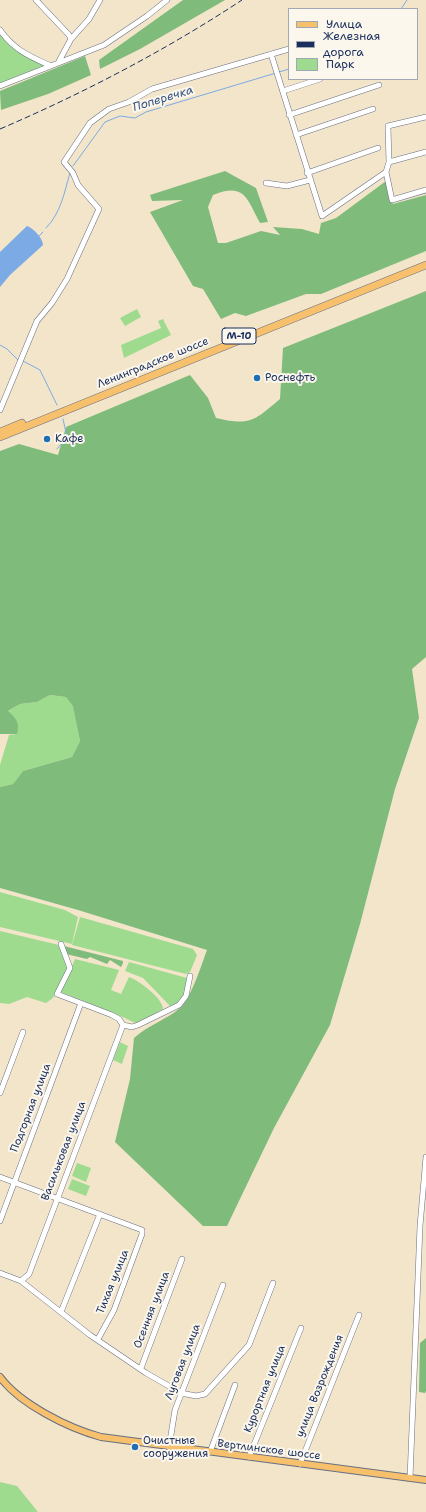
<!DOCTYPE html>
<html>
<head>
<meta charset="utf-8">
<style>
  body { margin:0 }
  #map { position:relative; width:426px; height:1512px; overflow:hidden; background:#f3e5ca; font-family:"Shantell Sans",sans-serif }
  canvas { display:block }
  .legend { position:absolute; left:288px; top:8px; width:130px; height:72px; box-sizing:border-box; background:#fbf7ec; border:1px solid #a1a7b3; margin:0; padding:5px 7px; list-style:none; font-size:12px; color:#1b2f5e }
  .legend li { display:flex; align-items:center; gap:8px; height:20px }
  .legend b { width:20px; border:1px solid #a1a7b3 }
</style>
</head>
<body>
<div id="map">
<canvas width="426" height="1512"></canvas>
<ul class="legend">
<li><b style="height:5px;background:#f7c06c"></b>Улица</li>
<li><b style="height:5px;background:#1b2f5e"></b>Железная дорога</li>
<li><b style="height:11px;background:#9fdb8f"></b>Парк</li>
</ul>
</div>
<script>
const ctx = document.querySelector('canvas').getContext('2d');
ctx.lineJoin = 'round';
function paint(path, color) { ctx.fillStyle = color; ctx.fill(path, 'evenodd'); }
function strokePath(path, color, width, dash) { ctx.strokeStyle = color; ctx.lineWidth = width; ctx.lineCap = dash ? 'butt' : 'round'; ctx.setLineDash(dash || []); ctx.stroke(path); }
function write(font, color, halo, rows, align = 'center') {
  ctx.font = font + ' "Shantell Sans",sans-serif'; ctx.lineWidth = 4; ctx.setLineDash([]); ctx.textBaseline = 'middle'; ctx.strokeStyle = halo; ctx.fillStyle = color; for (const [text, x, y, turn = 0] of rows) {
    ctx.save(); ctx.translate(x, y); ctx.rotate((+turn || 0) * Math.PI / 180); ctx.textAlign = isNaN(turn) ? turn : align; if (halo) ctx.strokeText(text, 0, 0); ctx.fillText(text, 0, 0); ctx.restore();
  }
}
const green = new Path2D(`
  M0 30 10 43 48 65 0 84Z
  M137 309 141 317 125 326 120 318Z
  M163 319 171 335 124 358 121 345 161 328 158 321Z
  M50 695 66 697 74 706 80 741 72 757 23 771 13 784 0 787V765L9 735 17 734 7 712 20 704 37 702Z
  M0 892 65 910 78 917 72 944 0 927Z
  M80 917 193 949 197 955 190 972 186 974 72 945Z
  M0 931 59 945 67 968 53 998 46 1003 27 997 9 1004 0 1003Z
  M75 959 119 970 111 990 121 994 129 977C138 980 163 998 163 1009L137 1024 125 1018 61 992Z
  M129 962 187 978C185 991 185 1003 171 1007L143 978 125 971Z
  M120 1042 128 1046 122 1064 113 1060Z
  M77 1163 91 1168 86 1182 72 1176Z
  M72 1179 90 1186 86 1196 68 1189Z
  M0 1482 17 1486 38 1512H0Z`);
const forest = new Path2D(`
  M183 0H225L140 49 100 69 99 60Z
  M85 56 91 75 48 94 1 110 0 91Z
  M225 171 256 188 268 222 260 223C247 199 245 182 213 195L208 207 218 243H226L261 231 280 235 273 227 302 229 319 234 321 223 336 218 386 181 393 204 426 195V251L321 294H306L246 316 235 313 221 319 203 289 193 286 150 212 183 200 152 201 150 195Z
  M426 291V657L412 669 419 718 395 789 360 924 330 1025 274 1128 227 1226H203L115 1142 130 1079 134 1038C148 1025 166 1020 180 1008 191 999 202 963 207 950L78 910 0 888V787L13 784 23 771 72 757 80 741 73 706 66 697 50 695 37 702 20 704 8 711C16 718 20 723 17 734H0V451L19 444 58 455 66 427 190 375 208 398 216 418C250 426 254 421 280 399L283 348Z
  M64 946 123 961V963L121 967 110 960 107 964 90 957 87 959 66 954Z
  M426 1338V1391L425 1393 419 1392 420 1343Z`);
const water = new Path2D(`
  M27 226C33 228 43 238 43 245L10 275 0 287V252Z`);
const stream = new Path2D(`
  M401 9 407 0
  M279 72 289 69
  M73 166 105 122 120 116 135 118 146 112 276 73
  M46 228C61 213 64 193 70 173
  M39 236 43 232
  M0 345 7 349 18 360
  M23 361 40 370 57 405
  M57 449 67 437 63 419`);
const minor = new Path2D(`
  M36 0 69 35 71 39
  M0 30C14 50 29 56 51 66
  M271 54 322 216 386 172 389 162 426 152
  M58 63 71 39 89 19 100 0
  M0 86 104 45 147 16 167 0
  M283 91 320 79
  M289 115 379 85
  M296 135 373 109
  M389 162 388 126 426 117
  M386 172 392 200 426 190
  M307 173 378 148
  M266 183 287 186 310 180
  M0 410 37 321 52 303 67 279 99 209 78 185 73 173 64 162 90 123 109 109 129 102 152 89 289 49
  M61 944 70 968 57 994 112 1015 119 1019 123 1025 132 1027 138 1025 179 1005 186 996 190 976
  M0 1093 23 1032
  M0 1177 142 1230V1234L114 1310 98 1339
  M0 1221 81 1003
  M0 1273 21 1281 90 1335 146 1373 181 1393 196 1396 205 1394 249 1345 273 1283
  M21 1281 29 1274 123 1025
  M61 1312 100 1214
  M141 1368 182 1259
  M169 1447 175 1410 223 1285
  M210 1452 235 1385
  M249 1457 301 1328
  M300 1464 359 1315
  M410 1478 420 1226 426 1157`);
const major = new Path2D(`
  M0 1377C20 1404 68 1428 101 1437L426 1480`);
const highway = new Path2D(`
  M0 432 22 423
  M0 437 426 265`);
const rail = new Path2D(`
  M0 129C84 93 166 50 242 0`);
const markers = [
  [257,378,4,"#1f6fb2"],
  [47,439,4,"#1f6fb2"],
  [135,1447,4,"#1f6fb2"]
];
const shields = [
  [239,336,34]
];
const shieldNames = [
  ["М-10",239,336]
];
const streetNames = [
  ["Ленинградское шоссе",153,363,-22],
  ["Подгорная улица",31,1108,-69],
  ["Васильковая улица",64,1151,-69],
  ["Тихая улица",113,1282,-68],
  ["Осенняя улица",152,1310,-69],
  ["Луговая улица",183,1362,-69],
  ["улица Возрождения",320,1386,-68],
  ["Курортная улица",265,1389,-68],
  ["Вертлинское шоссе",269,1450,7]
];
const poiNames = [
  ["Роснефть",265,378],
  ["Кафе",55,439],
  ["Очистные",143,1441],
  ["сооружения",143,1454]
];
const waterNames = [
  ["Поперечка",163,99,-17]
];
paint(green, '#9fdb8f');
paint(forest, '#7fbb7a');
paint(water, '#7baae5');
strokePath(stream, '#7baae5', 1);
strokePath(minor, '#676f84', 6);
strokePath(major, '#676f84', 8);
strokePath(highway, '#676f84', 8);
strokePath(minor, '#fff', 5);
strokePath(major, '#f7c06c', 6);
strokePath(highway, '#f7c06c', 7);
strokePath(rail, '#1b2f5e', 1, [6, 3]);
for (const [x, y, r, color] of markers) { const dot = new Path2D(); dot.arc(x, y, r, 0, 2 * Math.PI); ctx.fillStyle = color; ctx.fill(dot); strokePath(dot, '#fbf7ec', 1.5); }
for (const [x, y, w] of shields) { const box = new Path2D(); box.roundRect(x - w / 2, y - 8, w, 16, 3); ctx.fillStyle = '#fbf7ec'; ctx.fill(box); strokePath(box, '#1b2f5e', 1); }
write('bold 10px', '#1b2f5e', null, shieldNames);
write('11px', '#1b2f5e', '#fbf7ec', streetNames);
write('11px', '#1b2f5e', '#fbf7ec', poiNames, 'left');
write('italic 12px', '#385486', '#fbf7ec', waterNames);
</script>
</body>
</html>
